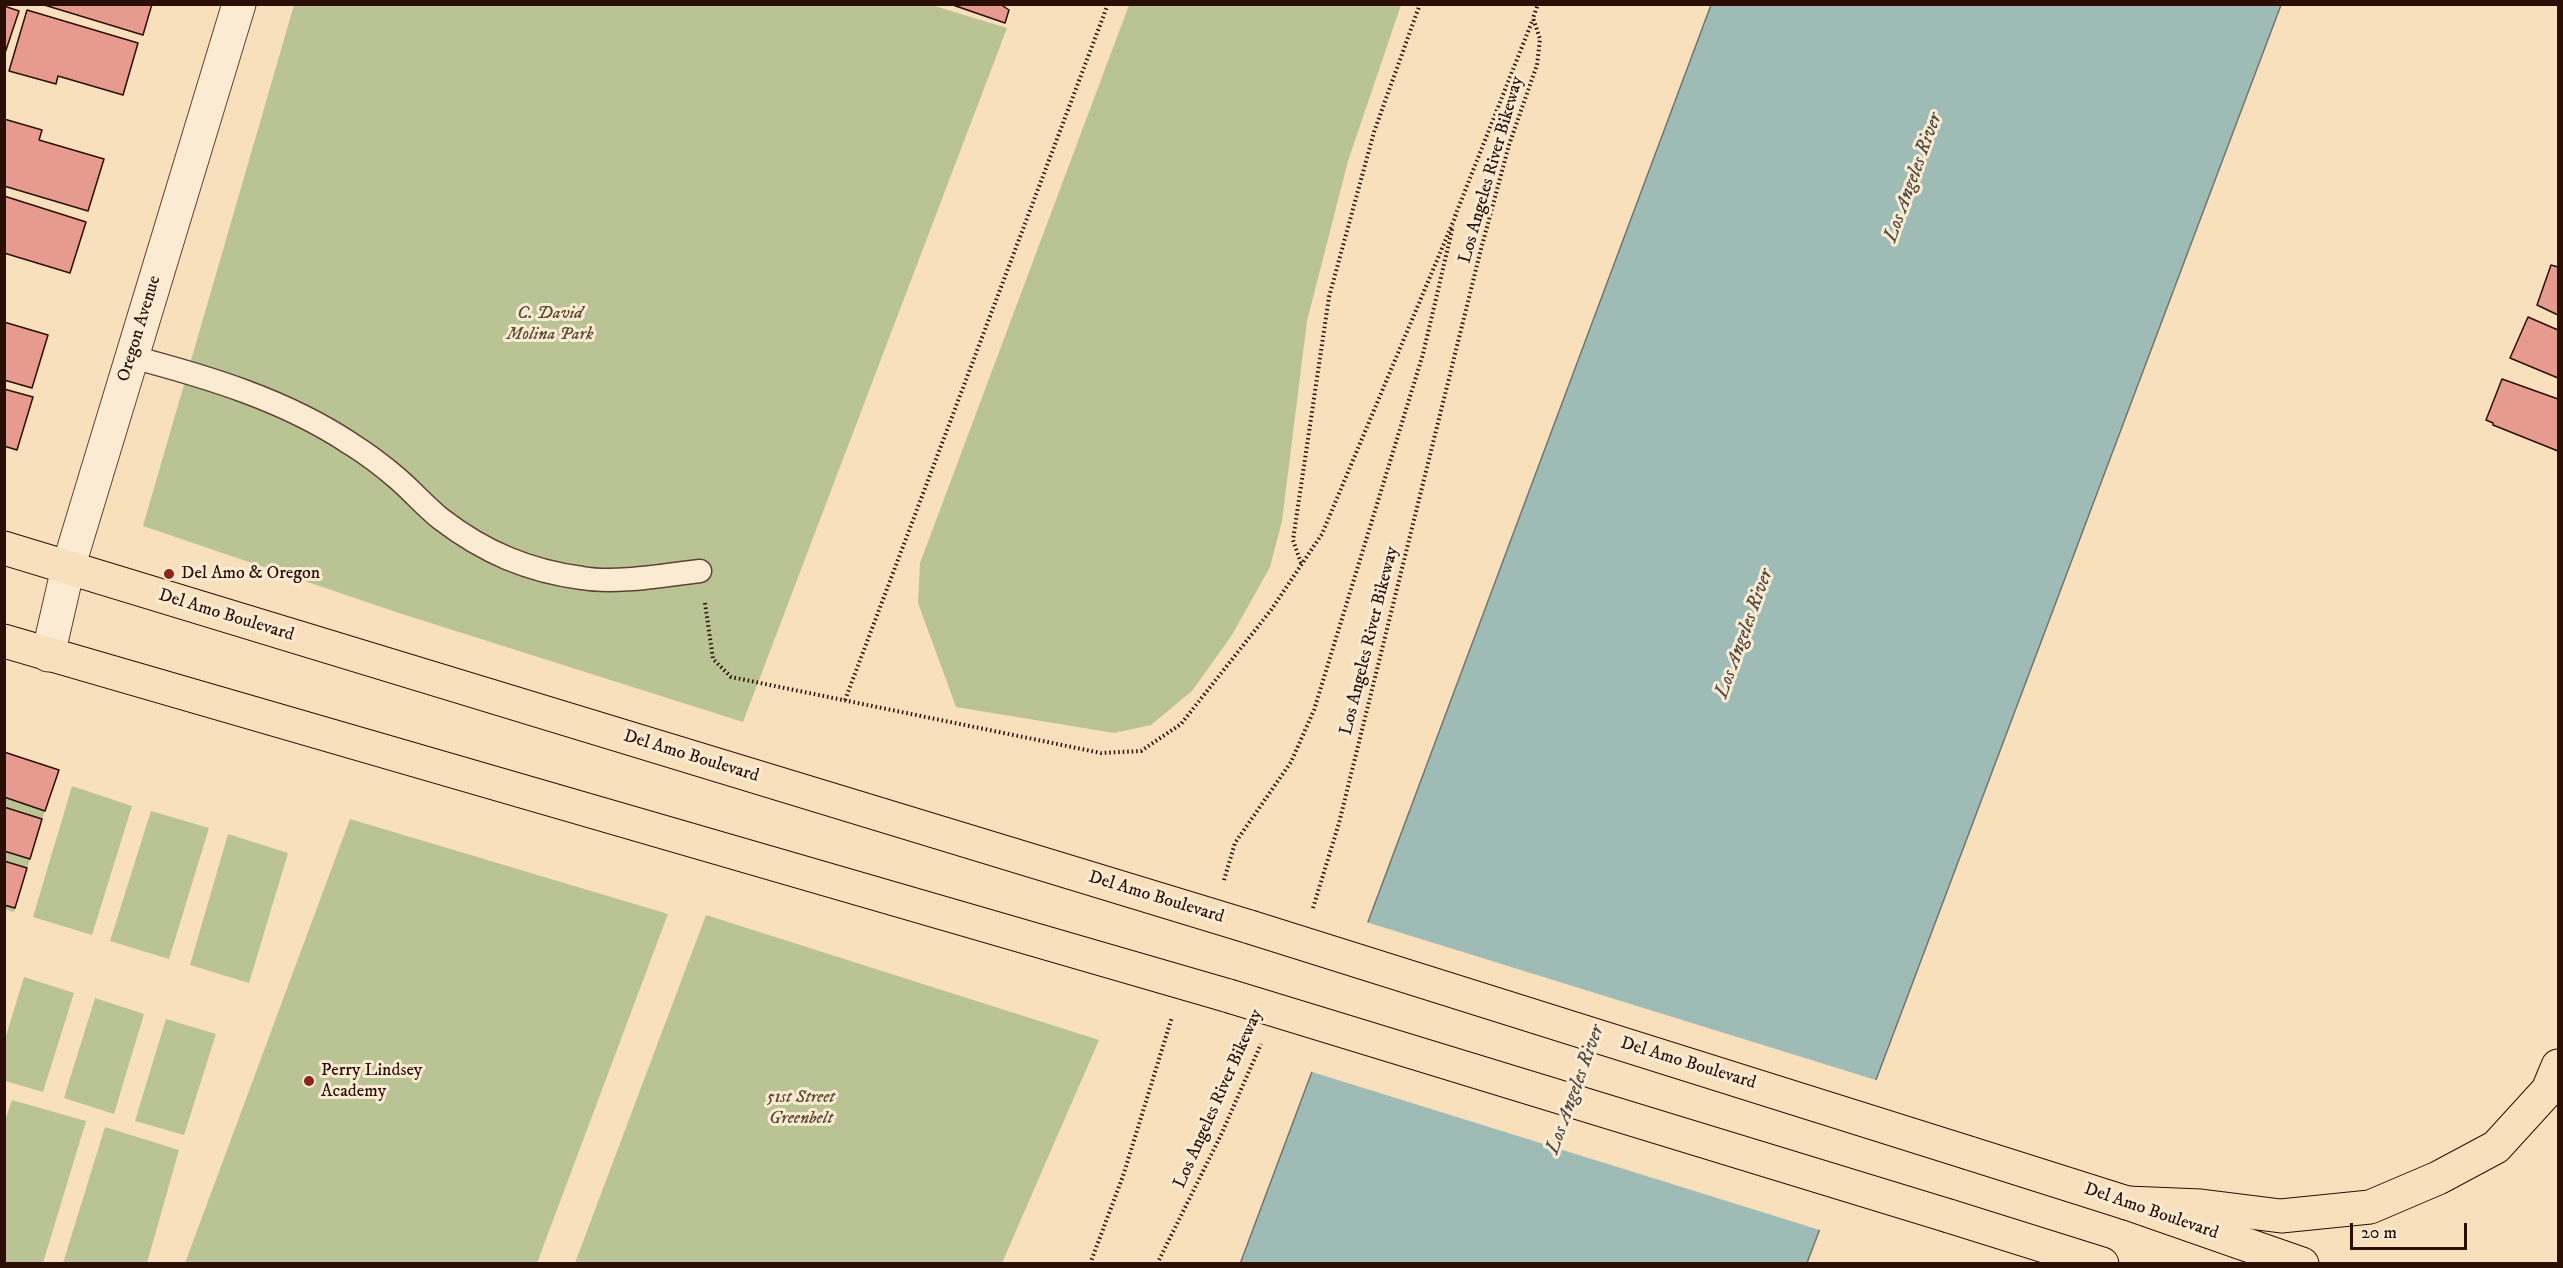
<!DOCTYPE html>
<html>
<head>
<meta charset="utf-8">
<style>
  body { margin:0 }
  #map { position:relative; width:2563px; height:1268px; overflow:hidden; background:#f9e0bc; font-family:"IM FELL DW Pica",serif }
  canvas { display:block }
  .frame { position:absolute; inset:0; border:6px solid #2b0e05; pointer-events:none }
  .scale { position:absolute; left:2350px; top:1223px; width:117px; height:27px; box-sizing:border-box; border:3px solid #2b0e05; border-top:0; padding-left:8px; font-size:18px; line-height:21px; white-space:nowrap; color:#2b0e05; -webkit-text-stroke:4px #fbebd3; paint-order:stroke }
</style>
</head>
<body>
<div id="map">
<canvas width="2563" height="1268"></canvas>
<div class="frame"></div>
<div class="scale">20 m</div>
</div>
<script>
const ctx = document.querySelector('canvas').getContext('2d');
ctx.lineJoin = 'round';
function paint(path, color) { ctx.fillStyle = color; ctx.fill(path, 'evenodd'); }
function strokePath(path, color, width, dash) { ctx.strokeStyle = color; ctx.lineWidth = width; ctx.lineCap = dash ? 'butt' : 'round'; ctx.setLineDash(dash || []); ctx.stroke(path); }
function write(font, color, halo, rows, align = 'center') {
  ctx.font = font + ' "IM FELL DW Pica",serif'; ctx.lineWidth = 6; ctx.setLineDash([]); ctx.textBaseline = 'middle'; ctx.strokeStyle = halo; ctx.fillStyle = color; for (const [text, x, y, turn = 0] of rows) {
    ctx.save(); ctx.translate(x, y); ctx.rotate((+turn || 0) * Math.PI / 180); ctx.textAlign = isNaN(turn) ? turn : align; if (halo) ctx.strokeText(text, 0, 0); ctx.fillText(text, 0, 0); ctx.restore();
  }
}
const green = new Path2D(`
  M928 4 1007 28 743 722 399 613 143 526 294 5Z
  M1129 5H1401L1348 161 1307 321 1282 521 1270 567 1232 635 1192 691 1151 725 1114 733 956 707 918 603 920 563Z
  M4 766 54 781 14 912 5 909Z
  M72 786 132 806 92 935 33 917Z
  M151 811 209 828 169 959 110 941Z
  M350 819 668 914 537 1263H185Z
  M228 834 288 853 249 983 190 965Z
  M706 915 1099 1040 1002 1263H575Z
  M24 977 74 993 43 1092 5 1081V1039Z
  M95 998 144 1014 114 1114 64 1098Z
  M166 1019 216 1034 184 1135 135 1121Z
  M12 1100 86 1121 43 1263H5L4 1123Z
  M105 1127 179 1150 147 1263H63Z`);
const water = new Path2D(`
  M1711 5H2281L1807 1263 1240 1264Z`);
const pier = new Path2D(`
  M1366 922 1879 1081 1823 1231 1309 1071Z`);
const building = new Path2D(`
  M41 4H152L143 35Z
  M950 4H1000L1009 10 1005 23Z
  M4 6 19 11 4 56Z
  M27 10 138 43 123 95 58 76 56 84 9 71Z
  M4 119 42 130 39 140 104 159 88 211 4 186Z
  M4 196 86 222 70 273 4 253Z
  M2551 265 2558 267V315L2537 305Z
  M2528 317 2558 330V378L2510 358Z
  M4 322 48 335 32 388 4 380Z
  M2502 379 2558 399V451L2493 425V423L2486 420Z
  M4 389 33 397 17 450 4 446Z
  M4 752 59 770 45 811 4 797Z
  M4 807 42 819 30 859 4 851Z
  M4 861 27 868 15 908 4 905Z`);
const path = new Path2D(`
  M1455 216 1533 19
  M1301 563 1293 540 1329 297 1374 132 1420 4
  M705 603 713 659 731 677 1101 753 1141 751 1181 724 1271 610 1322 534 1456 215
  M845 700 1108 4
  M1224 880 1235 843 1291 762 1314 710 1423 354 1453 226
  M1313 908 1339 823 1480 253 1509 145 1537 65 1540 39 1533 18 1538 4
  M1090 1264 1123 1176 1172 1017
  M1157 1264 1221 1135 1261 1044`);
const service = new Path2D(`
  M132 357C208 377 285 400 351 444 367 454 383 466 398 479 413 492 426 507 441 519 484 552 528 571 582 578 617 584 664 575 700 571`);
const minor = new Path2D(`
  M48 655 68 568 239 4`);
const primary = new Path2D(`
  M4 548 1250 927
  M4 641 1229 996
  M1969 1153 2127 1203 2302 1264
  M1949 1216 2102 1264`);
const motorway = new Path2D(`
  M2127 1203 2201 1206 2281 1216 2370 1207 2438 1178 2496 1147 2548 1090 2558 1066`);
const primaryBridge = new Path2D(`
  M1250 927 1969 1153
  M1229 996 1949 1216`);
const markers = [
  [169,574,6,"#8f2418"],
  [309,1081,6,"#8f2418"]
];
const streetNames = [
  ["Los Angeles River Bikeway",1492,170,-74],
  ["Oregon Avenue",140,329,-73],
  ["Del Amo Boulevard",226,616,17],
  ["Los Angeles River Bikeway",1370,641,-76],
  ["Del Amo Boulevard",691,757,17],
  ["Del Amo Boulevard",1156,898,17],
  ["Del Amo Boulevard",1688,1064,17],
  ["Los Angeles River Bikeway",1219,1099,-66],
  ["Del Amo Boulevard",2151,1212,19]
];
const parkNames = [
  ["C. David",550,314],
  ["Molina Park",550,335],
  ["51st Street",801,1098],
  ["Greenbelt",801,1119]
];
const poiNames = [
  ["Del Amo & Oregon",181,574],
  ["Perry Lindsey",321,1071],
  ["Academy",321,1092]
];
const waterNames = [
  ["Los Angeles River",1914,178,-70],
  ["Los Angeles River",1745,634,-70],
  ["Los Angeles River",1576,1090,-70]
];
paint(green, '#bac394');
paint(water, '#9ebcb5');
strokePath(water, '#70766f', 1.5);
paint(pier, '#f9e0bc');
paint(building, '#e79a8e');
strokePath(building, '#2b0e05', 1.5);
strokePath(service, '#5e4233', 25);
strokePath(minor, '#5e4233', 35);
strokePath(primary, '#2b0e05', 35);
strokePath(motorway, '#2b0e05', 35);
strokePath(path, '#2b0e05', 4, [1.5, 3]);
strokePath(service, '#fbebd3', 22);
strokePath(minor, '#fbebd3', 33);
strokePath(primary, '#f9e0bc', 33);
strokePath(motorway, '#f9e0bc', 33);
strokePath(primaryBridge, '#2b0e05', 35, []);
strokePath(primaryBridge, '#f9e0bc', 33);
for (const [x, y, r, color] of markers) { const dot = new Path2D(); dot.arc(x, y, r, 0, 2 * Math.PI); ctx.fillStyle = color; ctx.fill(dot); strokePath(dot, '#fbebd3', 2); }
write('18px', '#2b0e05', '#fbebd3', streetNames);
write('italic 18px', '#5d4d37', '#fbebd3', parkNames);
write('18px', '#2b0e05', '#fbebd3', poiNames, 'left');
write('italic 20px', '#534b43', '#fbebd3', waterNames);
</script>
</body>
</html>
